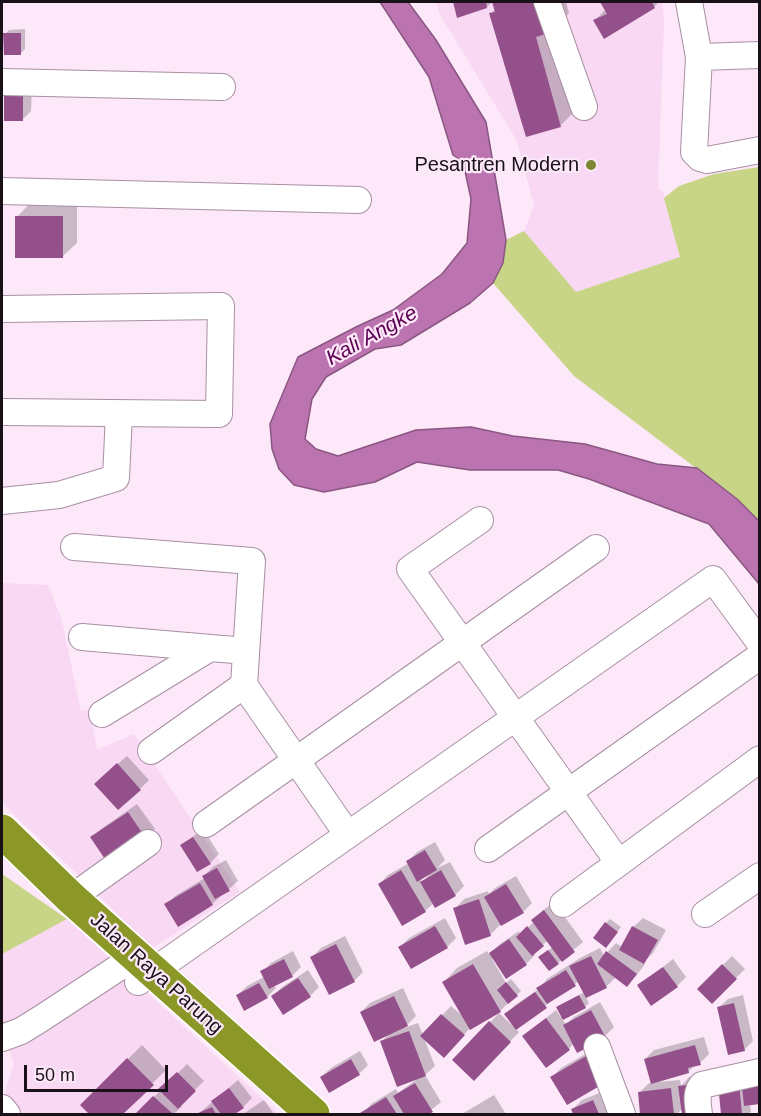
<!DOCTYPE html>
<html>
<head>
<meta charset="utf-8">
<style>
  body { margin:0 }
  #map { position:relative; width:761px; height:1116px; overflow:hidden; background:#fce8f8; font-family:Helvetica,sans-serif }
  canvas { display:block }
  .frame { position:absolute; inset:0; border:3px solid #191118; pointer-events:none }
  .scale { position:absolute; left:24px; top:1065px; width:144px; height:27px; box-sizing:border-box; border:3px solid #191118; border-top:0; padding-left:8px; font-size:18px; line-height:21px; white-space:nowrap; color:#191118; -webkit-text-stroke:4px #fce8f8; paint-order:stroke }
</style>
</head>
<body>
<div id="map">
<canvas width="761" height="1116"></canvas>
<div class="frame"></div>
<div class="scale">50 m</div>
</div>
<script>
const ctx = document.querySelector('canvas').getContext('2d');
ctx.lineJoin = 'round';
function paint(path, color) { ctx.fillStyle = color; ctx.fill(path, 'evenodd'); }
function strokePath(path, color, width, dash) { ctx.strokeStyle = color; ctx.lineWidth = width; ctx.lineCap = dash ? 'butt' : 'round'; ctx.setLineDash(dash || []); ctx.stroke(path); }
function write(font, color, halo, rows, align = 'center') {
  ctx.font = font + ' Helvetica,sans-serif'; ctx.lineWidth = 4.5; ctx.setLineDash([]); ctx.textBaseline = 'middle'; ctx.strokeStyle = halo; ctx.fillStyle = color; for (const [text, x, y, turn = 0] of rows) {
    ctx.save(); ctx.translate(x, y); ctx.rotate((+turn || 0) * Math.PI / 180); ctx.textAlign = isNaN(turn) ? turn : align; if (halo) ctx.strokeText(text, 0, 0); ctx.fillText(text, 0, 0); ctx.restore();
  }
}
const built = new Path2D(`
  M436 2H662L664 19 658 188 663 192 680 257 576 292 524 231 534 206 517 141 439 13Z
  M2 583 48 585 61 617 81 711 90 709 97 750 134 734 240 892 151 949 88 884 18 819 2 802Z
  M67 919 279 1114H23L4 1095 14 1063 2 1035V954Z`);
const green = new Path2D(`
  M759 167V521L737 499 574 376 493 283 503 263 506 240 524 231 576 292 680 257 664 198 679 186 714 174Z
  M2 874 67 919 2 954Z`);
const water = new Path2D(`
  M380 2H408L436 40 486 122 506 240 503 263 493 283 470 303 401 345 375 349 326 377 312 399 305 439 316 449 338 456 416 430 471 427 513 436 585 444 657 464 697 468 737 499 759 521V584L709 524 589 479 558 470H470L417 462 375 482 324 492 294 485 279 469 272 449 270 424 298 357 358 326 393 310 442 274 467 243 471 199 463 162 453 155 429 77Z`);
const shadow = new Path2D(`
  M454 2H492L487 7 458 16Z
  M493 2H566L569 13 556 26 578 108 560 126 491 14 495 9Z
  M602 2H659L654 7 595 20 606 9Z
  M25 29V49L21 53 5 34 9 30Z
  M15 87H32L31 111 22 120 6 96Z
  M30 203H77V243L63 256 17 217Z
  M127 756 149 780 140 789 105 775Z
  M137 804 155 829 146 838H92L101 829Z
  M203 829 219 854 210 863 182 845Z
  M435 842 445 860 437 868 450 862 464 886 455 895 434 903 425 911 379 884 388 875 409 863 408 861 417 852ZM430 874 422 882 420 878Z
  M226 860 238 881 212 904 166 905 175 896 205 878 204 876 213 867Z
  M516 876 532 903 523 912 501 924 490 935 455 909 464 899 488 891 489 894 495 888Z
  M554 902 583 942 558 963 544 953 553 947 548 940 534 953 535 955 526 964 494 958 492 959 506 983 511 979 521 991 500 1011 470 1028 453 1047 424 1038 435 1066 425 1075 441 1102 426 1114H363L371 1104 396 1089 398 1093 416 1080 381 1042 390 1033 361 1012 370 1003 403 988 416 1016 404 1028 418 1023 423 1035 451 1006 464 1017 444 982 457 968 487 951 489 954 500 944 519 931 520 934 534 922 533 920 542 911Z
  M445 918 456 938 447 947H400L409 938Z
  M643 918 666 930 653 953 643 963 645 964 636 976 627 985 616 977 606 987 586 997 589 1003 585 1007 562 1019 566 1024 574 1017 600 1002 614 1027 605 1036 574 1043 569 1049 524 1036 556 1010 561 1017 562 1016 558 1008 584 992 579 981 515 1028 519 1032 474 1079 454 1060 499 1013 513 1026 514 1025 506 1014 515 1005 539 989 547 979 580 958 600 948 604 956 616 943 622 947 633 927Z
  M610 919 621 927 610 942 606 923Z
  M345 936 363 972 354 981 312 957 321 948Z
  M293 951 301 967 292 976 274 985 276 988 267 997 238 995 247 986 264 977 262 972 271 963Z
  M732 956 745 969 712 1002 699 989Z
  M673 959 686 977 677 986H639Z
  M308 970 319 987 310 996 284 1013 273 996 282 987Z
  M743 995 753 1041 744 1050 718 1008 728 999Z
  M704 1037 709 1054 700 1063 695 1065 688 1072 657 1082 680 1080 681 1086 689 1077 702 1075 687 1114H684L683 1108 677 1114H642L640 1092 649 1083H652L645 1059 654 1050Z
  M142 1045 166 1070 121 1114H91L82 1105Z
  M596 1048 611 1074 552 1077 561 1068Z
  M360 1051 368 1065 359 1074 321 1077 331 1068Z
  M187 1064 204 1081 180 1104 182 1106 174 1114H137Z
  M747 1074 751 1112 748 1114H722L719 1085Z
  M238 1080 252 1098 243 1107 233 1114H198Z
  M602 1092 611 1114H575L573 1109 582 1100Z
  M494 1095 506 1114H462Z
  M264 1100 274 1114H243Z`);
const building = new Path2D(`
  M453 2H486L487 8 457 18Z
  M492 2H544L552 32 536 37 561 127 526 137 489 13 495 12Z
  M600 2H652L655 8 604 39 593 20 607 14Z
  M3 33H21V55H4Z
  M4 95 23 96V121H4Z
  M15 216H63V258H15Z
  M117 763 141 790 118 810 94 784Z
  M128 812 147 840 109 865 90 837Z
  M193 837 211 864 197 872 180 845Z
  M425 850 437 870 417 882 406 861Z
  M217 868 230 891 215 899 202 876Z
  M401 870 426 912 402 926 378 884Z
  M441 870 456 896 435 908 420 882Z
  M200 883 213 905 178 927 164 904Z
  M506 884 524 913 501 926 484 897Z
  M479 899 491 936 465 945 453 908Z
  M544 910 575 952 562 962 531 920Z
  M605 922 618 932 606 948 593 938Z
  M435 926 448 948 411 969 398 947Z
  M527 926 544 946 532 956 516 937Z
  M632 926 658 940 644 964 619 950Z
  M509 939 527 965 506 979 489 953Z
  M336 944 355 982 329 995 310 957Z
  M548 950 559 964 549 971 538 957Z
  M606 951 637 974 627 987 597 964Z
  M591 956 607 988 586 998 569 966Z
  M284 959 293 977 269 989 260 971Z
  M473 964 501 1012 470 1030 442 982Z
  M722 964 737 979 712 1004 697 989Z
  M663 967 678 987 651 1006 637 985Z
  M566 970 576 986 547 1004 536 988Z
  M298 978 311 997 283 1015 271 996Z
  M506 982 518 996 508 1004 497 990Z
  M259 983 268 998 244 1011 236 995Z
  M535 992 547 1008 516 1030 504 1014Z
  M579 995 586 1008 563 1020 556 1007Z
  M394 996 408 1026 374 1042 360 1012Z
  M734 1003 745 1051 728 1055 717 1007Z
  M591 1010 606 1038 577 1053 563 1025Z
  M441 1014 465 1035 444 1058 420 1036Z
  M546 1018 570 1050 546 1068 522 1036Z
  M489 1021 511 1042 474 1081 452 1060Z
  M409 1031 426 1076 397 1087 380 1041Z
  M695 1045 701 1065 688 1068 689 1073 651 1084 644 1059Z
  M586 1056 603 1084 567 1105 550 1077Z
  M127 1058 154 1085 123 1114H89L80 1105Z
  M351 1059 360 1075 329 1093 320 1077Z
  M177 1072 196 1091 178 1109 158 1089Z
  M760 1075V1104L744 1106 741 1078Z
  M739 1082 742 1114H721L718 1084Z
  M415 1083 433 1112 429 1114H404L393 1096Z
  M694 1084 698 1114H682L678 1086Z
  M229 1088 244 1108 235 1114H221L211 1101Z
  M671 1088 674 1114H640L638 1092Z
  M153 1096 173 1114H135Z
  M386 1097 397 1114H361L360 1113Z
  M593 1100 599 1114H573L571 1109Z
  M212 1107 216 1114H196Z`);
const minor = new Path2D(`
  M547 2 584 107
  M689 2 699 57 694 152 700 158 707 160 760 150
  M699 57 760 55
  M2 82 222 87
  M2 191 358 200
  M2 309 221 306 219 414 2 412
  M2 501 59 495 116 478 119 414
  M480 520 410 569 619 863
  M74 547 252 561 244 685 348 835
  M82 637 246 651
  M102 714 210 648
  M151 751 244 685
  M206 824 596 548
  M488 849 760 656
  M71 898 148 843
  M563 904 760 759
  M705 914 760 876
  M138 982 713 579 760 643
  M2 1038 21 1031 42 1018 121 966
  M597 1047 622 1114
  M2 1108 7 1114
  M699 1114C698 1105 695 1093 702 1085L760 1072`);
const highway = new Path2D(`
  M2 831 71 898 313 1114`);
const markers = [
  [591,165,6,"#7c8633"]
];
const poiNames = [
  ["Pesantren Modern",579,165]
];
const streetNames = [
  ["Jalan Raya Parung",156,974,42]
];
const waterNames = [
  ["Kali Angke",372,336,-29]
];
paint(built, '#f8d8f2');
paint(green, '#c8d486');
paint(water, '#bb74af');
strokePath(water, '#8a5682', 1.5);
paint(shadow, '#0003');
paint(building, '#94508a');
strokePath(minor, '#a790a3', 28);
strokePath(highway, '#fff', 36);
strokePath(minor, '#fff', 26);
strokePath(highway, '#8b9726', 33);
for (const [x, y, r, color] of markers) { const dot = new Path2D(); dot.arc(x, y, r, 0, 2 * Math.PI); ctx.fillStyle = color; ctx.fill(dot); strokePath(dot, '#fce8f8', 2); }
write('20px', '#191118', '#fce8f8', poiNames, 'right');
write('20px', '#191118', '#fce8f8', streetNames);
write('italic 21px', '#5d0054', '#fce8f8', waterNames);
</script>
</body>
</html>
